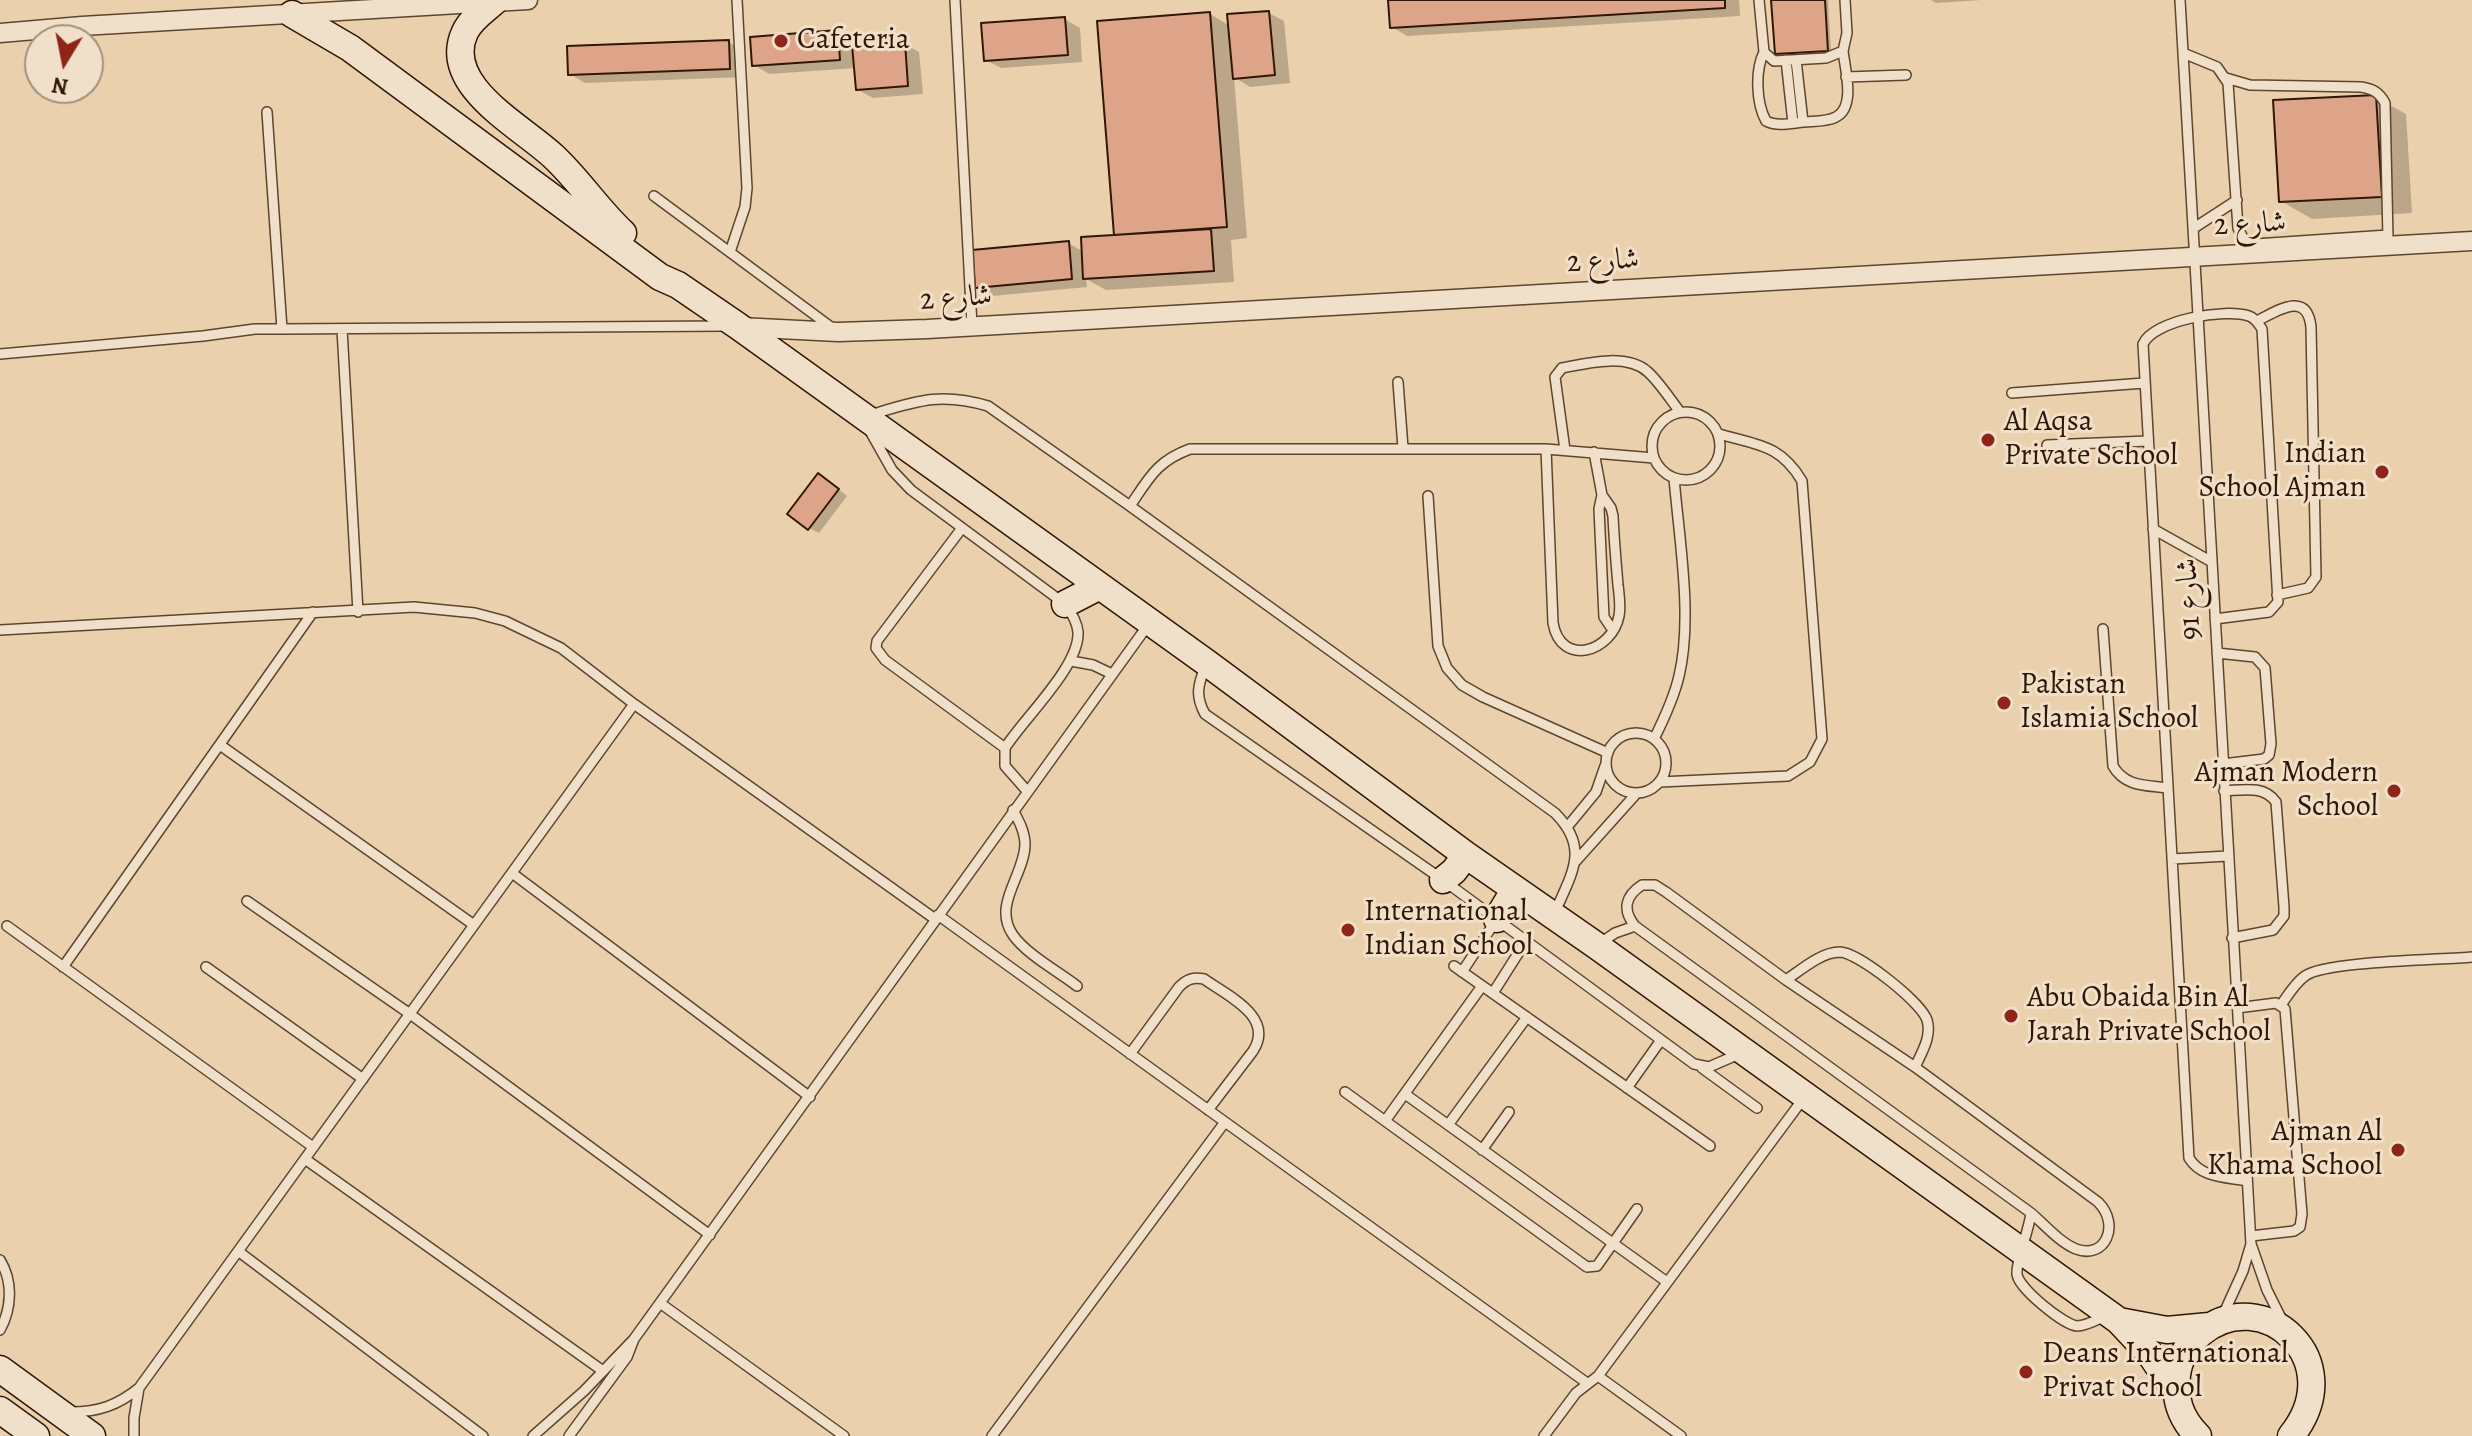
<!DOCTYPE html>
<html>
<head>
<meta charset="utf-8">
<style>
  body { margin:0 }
  #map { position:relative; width:2472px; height:1436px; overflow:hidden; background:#ead0ac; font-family:Alegreya,serif }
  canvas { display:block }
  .north { position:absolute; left:24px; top:24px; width:80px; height:80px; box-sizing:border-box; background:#f1e0c9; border:2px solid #a4907b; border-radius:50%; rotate:190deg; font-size:22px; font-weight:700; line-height:32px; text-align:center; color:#301705 }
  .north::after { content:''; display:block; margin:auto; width:28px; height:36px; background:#8f2418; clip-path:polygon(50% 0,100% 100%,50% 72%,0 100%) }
</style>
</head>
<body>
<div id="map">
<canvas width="2472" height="1436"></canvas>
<div class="north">N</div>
</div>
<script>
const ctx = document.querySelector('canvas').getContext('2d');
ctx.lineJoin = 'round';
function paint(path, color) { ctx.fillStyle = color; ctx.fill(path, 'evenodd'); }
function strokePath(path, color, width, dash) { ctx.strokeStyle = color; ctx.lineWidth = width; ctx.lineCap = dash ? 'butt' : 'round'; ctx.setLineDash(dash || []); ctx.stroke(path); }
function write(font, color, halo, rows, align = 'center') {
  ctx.font = font + ' Alegreya,Amiri,serif'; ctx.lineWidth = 6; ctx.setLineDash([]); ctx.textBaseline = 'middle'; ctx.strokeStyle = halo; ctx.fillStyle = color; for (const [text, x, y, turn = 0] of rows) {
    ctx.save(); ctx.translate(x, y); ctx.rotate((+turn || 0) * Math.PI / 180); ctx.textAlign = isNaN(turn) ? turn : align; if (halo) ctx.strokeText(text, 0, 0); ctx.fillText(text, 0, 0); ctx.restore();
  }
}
const shadow = new Path2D(`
  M1425 0H1739L1740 16 1407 36 1392 27Z
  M1773 0H1828L1831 52 1781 55 1777 53Z
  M1931 0H1981L1936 3Z
  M1269 13 1284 21 1290 83 1250 87 1234 77 1247 238 1231 240 1234 282 1106 290 1086 279 1087 287 992 296 977 287 1068 243 1084 252 1116 237 1210 14 1230 26Z
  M1064 19 1080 28 1082 62 1001 68 986 60Z
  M837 32 852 41 853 47 904 44 919 52 923 94 873 98 857 89 856 68 769 74 754 65Z
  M728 42 744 50 745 77 585 83 570 74Z
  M2375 97 2406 114 2412 213 2312 219 2281 201Z
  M828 481 847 496 819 533 809 528Z`);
const building = new Path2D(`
  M1388 0H1725V8L1390 28Z
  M1771 0H1825L1828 51 1775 54Z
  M1269 11 1275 75 1233 79 1227 14Z
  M1210 12 1227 227 1114 235 1097 21Z
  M1065 17 1068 55 984 61 981 23Z
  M838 30 840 60 752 66 750 37Z
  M729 40 730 69 568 75 567 46Z
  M905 42 908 86 856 90 852 45Z
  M2376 95 2382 197 2279 202 2273 100Z
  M1211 229 1214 271 1083 279 1081 237Z
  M1069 241 1072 279 975 288 972 250Z
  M818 473 839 489 808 530 787 514Z`);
const lane = new Path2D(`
  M955 0 972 326
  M1759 0 1764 52 1774 61 1826 58 1843 51 1847 33 1845 0
  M2180 0 2251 1244 2267 1290 2282 1320
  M1764 52C1755 70 1756 103 1766 121 1777 127 1792 123 1804 122 1813 121 1827 122 1836 117 1856 107 1845 69 1843 51
  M2183 53 2217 67 2228 83 2238 228 2244 240 2255 244 2388 235
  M1786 60 1793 123
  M1796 60 1803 122
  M1846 77 1906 75
  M2226 78 2250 85 2361 87C2373 89 2379 92 2385 103L2388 239
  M654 196 835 330
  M2194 228 2237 200
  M730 252 745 207 747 188 737 0
  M2257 321C2277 311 2307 290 2311 327L2316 577 2308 588 2277 595
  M282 329 727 326
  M342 329 358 612
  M0 354 203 336 255 329H282L267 112
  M1398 382 1403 448
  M2012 393 2144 383
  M1652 446a34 34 0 1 1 68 0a34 34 0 1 1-68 0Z
  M870 415C917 401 940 392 988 406L1130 506 1555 813C1590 848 1572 873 1555 912
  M870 431 892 470 911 490 1065 604C1071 612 1077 621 1078 632 1080 666 1024 718 1005 748V766L1027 791
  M2047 445 2148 441
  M1546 449 1553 623C1561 668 1612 652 1619 616 1621 606 1619 594 1618 585 1616 562 1614 539 1613 516L1611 508 1602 495
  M1565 450 1555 377 1562 368C1587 363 1627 353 1648 372 1660 383 1670 399 1680 412
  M1594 452 1602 495 1599 509 1604 617 1612 629
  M1428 496 1438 646 1447 668 1462 685 1483 697 1608 753
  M1130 506C1149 478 1157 461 1190 449H1546L1654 458
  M962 528 877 641 876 648 885 660 1005 748
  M2153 529 2212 562
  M2215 619 2269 612 2278 602 2262 329C2259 324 2255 318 2249 316 2225 308 2154 320 2143 344L2189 1158C2201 1178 2226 1177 2247 1181
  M2103 629 2113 766C2125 787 2146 785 2168 788
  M0 630 414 607 475 613 505 621 561 648 634 704 935 919
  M2217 653 2255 657 2265 668 2271 744 2269 755 2264 759 2223 764
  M1071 661 1093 665 1112 674
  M1205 667C1198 685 1195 696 1205 714L1443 880 1694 1064 1709 1067 1739 1054
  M1606 763a30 30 0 1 1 60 0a30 30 0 1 1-60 0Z
  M1654 739C1664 719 1674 698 1679 676 1693 618 1679 538 1674 478
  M220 745 474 925
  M1660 782 1788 776 1810 762 1822 739 1802 481C1780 444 1757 445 1719 434
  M2224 791C2243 790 2264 785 2276 802L2284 907V916L2273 930 2232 938
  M1013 810C1019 821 1025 832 1025 845 1024 876 992 905 1013 935 1026 954 1059 972 1077 986
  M1568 826 1596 792 1605 766
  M2172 859 2228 856
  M1576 861 1636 794
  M512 873 810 1097
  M1642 885H1655L1666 892 1786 980 1915 1067 2098 1202C2121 1225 2105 1260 2076 1249 2059 1242 2044 1224 2031 1213L1635 926C1622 910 1625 896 1642 885Z
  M247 901 410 1014 710 1235
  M938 915 1587 1383
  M7 926 313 1147
  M1599 944 1615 933 1635 926
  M1454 966 1710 1146
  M63 967 313 612
  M206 967 363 1079
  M1462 972 1495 922
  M1786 980C1801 970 1821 952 1840 952 1859 953 1921 1002 1927 1020 1932 1036 1922 1052 1915 1067
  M1493 993 1526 941
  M2281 1005C2288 995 2295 983 2305 976 2325 961 2440 960 2472 957
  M2237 1008 2276 1003 2285 1009 2302 1214 2300 1227 2294 1231 2251 1236
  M1130 1054 1179 987C1187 979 1193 977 1204 979 1228 996 1275 1017 1253 1051L1208 1110
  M1702 1068 1757 1108
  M1627 1088 1661 1040
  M1345 1092 1587 1267 1597 1266 1637 1209
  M1405 1094 1667 1282
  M1385 1121 1482 986
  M1448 1125 1527 1017
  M1482 1150 1509 1112
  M305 1159 603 1371
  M2031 1213C2029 1231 2016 1260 2017 1274 2018 1288 2064 1325 2077 1326 2087 1326 2098 1319 2107 1315
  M238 1251 483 1436
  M0 1260C13 1281 12 1308 0 1330
  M660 1303 844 1436
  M2223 1315 2243 1271 2251 1244
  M1598 1376 1681 1436
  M71 1412C99 1412 118 1405 139 1388L634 704
  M134 1436V1418L139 1388
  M533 1436 584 1391 634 1339
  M569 1436 627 1357 634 1339 1148 625
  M992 1436 1225 1122
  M1544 1436 1576 1393 1598 1376 1803 1099`);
const street = new Path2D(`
  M0 33 82 26 528 0
  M740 327 838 332 927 329 2472 241`);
const secondary = new Path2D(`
  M495 1C485 10 471 19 465 32 440 85 521 126 553 156 579 180 598 210 623 233
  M292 14 350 48 660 277 678 285 738 326 1207 663 1466 855 1597 946 2119 1321 2150 1354 2175 1391
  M1065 604 1098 587
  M1443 880 1454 871 1466 855
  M1497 919 1515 889
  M2119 1321 2167 1330 2209 1326
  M0 1369 92 1436
  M0 1410 36 1436
  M2198 1436C2180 1418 2174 1399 2177 1375 2179 1358 2188 1344 2201 1333 2262 1282 2352 1360 2291 1436`);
const markers = [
  [781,41,8,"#8f2418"],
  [1988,440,8,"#8f2418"],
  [2382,472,8,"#8f2418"],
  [2004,703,8,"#8f2418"],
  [2394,791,8,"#8f2418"],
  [1348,930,8,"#8f2418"],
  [2011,1016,8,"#8f2418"],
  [2398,1150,8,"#8f2418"],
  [2026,1372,8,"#8f2418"]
];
const poiNames = [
  ["Cafeteria",797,41],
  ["Al Aqsa",2004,423],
  ["Private School",2004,457],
  ["Indian",2366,455,"right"],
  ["School Ajman",2366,489,"right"],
  ["Pakistan",2020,686],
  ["Islamia School",2020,720],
  ["Ajman Modern",2378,774,"right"],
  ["School",2378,808,"right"],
  ["International",1364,913],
  ["Indian School",1364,947],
  ["Abu Obaida Bin Al",2027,999],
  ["Jarah Private School",2027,1033],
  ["Ajman Al",2382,1133,"right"],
  ["Khama School",2382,1167,"right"],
  ["Deans International",2042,1355],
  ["Privat School",2042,1389]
];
const streetNames = [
  ["شارع 2",2250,225,-3],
  ["شارع 2",1603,262,-3],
  ["شارع 2",956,299,-4],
  ["شارع 91",2190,599,-93]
];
paint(shadow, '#0003');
paint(building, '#dda489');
strokePath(building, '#301705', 2);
strokePath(lane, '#5e452f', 12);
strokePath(street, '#5e452f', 21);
strokePath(secondary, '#301705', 29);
strokePath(lane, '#f1e0c9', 9);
strokePath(street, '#f1e0c9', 18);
strokePath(secondary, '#f1e0c9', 26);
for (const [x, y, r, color] of markers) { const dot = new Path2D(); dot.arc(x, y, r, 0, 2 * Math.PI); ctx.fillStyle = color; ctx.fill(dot); strokePath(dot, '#f1e0c9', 3); }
write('30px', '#301705', '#f1e0c9', poiNames, 'left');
write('30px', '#301705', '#f1e0c9', streetNames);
</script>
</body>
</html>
